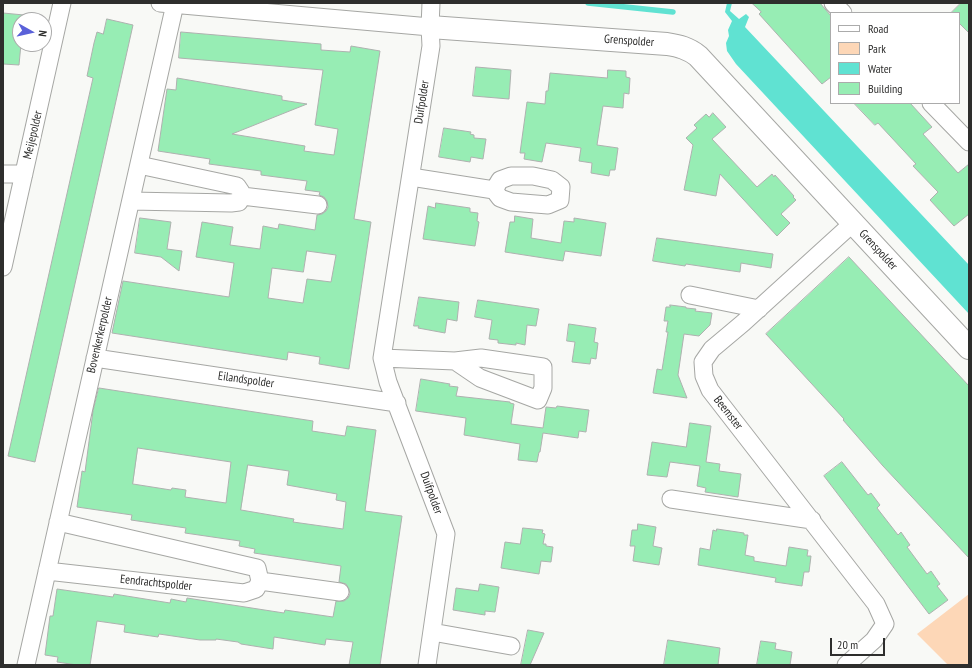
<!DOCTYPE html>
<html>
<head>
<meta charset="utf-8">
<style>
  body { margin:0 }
  #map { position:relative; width:972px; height:668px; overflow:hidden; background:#f8f9f6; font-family:"PT Sans Narrow",sans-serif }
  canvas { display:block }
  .frame { position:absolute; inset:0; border:4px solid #2e2e2d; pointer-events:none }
  .legend { position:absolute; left:830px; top:12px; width:130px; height:92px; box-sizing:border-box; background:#fff; border:1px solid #ababab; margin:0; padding:5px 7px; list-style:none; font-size:12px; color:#2e2e2d }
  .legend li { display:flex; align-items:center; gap:8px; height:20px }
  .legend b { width:20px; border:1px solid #ababab }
  .north { position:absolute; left:12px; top:12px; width:40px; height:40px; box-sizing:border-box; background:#fff; border:1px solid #ababab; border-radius:50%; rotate:98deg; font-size:11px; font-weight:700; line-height:16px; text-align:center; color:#2e2e2d }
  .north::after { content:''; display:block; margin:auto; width:14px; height:18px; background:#5a61d9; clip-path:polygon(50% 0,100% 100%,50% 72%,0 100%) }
  .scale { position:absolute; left:830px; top:638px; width:55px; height:18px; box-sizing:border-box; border:2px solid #2e2e2d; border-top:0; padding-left:5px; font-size:12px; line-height:14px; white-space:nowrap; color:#2e2e2d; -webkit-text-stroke:3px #fff; paint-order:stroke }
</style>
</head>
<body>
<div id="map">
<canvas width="972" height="668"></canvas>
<div class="frame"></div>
<ul class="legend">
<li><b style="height:5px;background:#fff"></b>Road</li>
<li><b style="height:11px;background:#fdd7b7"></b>Park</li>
<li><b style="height:11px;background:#60e2d2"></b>Water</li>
<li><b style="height:11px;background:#97edb4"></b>Building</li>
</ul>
<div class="north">N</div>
<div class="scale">20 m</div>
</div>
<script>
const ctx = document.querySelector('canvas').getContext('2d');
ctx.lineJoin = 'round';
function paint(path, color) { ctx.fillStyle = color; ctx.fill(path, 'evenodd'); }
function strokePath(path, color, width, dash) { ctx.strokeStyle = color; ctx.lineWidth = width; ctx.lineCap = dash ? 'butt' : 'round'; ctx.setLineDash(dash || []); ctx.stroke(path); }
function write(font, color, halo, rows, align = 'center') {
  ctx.font = font + ' "PT Sans Narrow",sans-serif'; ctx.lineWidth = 4; ctx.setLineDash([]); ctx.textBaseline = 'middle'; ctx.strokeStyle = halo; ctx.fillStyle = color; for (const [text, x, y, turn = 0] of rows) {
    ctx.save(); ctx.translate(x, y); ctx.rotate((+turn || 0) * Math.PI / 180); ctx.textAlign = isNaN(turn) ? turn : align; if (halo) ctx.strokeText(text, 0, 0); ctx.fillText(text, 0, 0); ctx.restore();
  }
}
const green = new Path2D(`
  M969 594V665H948L917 634Z`);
const water = new Path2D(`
  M727 3H732L730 11 739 19 746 14 749 17 745 27 969 265V314L736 64 727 51 726 43 729 36 728 30 732 21 725 12Z`);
const stream = new Path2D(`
  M588 3 673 12`);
const building = new Path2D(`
  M752 3H820L831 16V77L822 84 759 14 761 12Z
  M961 3H969V33L959 23V13H951Z
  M3 13 24 15 23 20H20V44H21L19 65 3 64Z
  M107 19 133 25 35 462 8 456 93 78 87 76 94 43 97 32 103 34Z
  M181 32 321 44V50L350 52 351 46 380 51 354 219 371 222 349 369 319 364 320 357 288 352 287 360 112 333 123 281 229 297 234 263 196 257 202 222 233 227 230 245 260 249 263 226 278 229 279 224 315 230 317 215 322 214 326 211 328 207 327 201 324 197 319 195 320 192 305 190 307 181 261 175V171L209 164 210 159 158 151 167 89 176 90 177 78 282 96V100L307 104 232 134 305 146 304 151 334 155 338 129 315 125 323 70 179 58ZM307 251 336 255 331 282 307 279 303 303 268 298 272 268 303 272Z
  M476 67 511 70 509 99 473 96Z
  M608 70 626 71V77L630 78 629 94 624 93 623 108 603 106 597 145 618 148 615 170H610L609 176 591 173 592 163 579 161 581 148 546 143 542 162 524 159 525 153H520L527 102 545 104 546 91H548L550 73 607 78Z
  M854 103H910L932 127 923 134 958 173 969 164V214L954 226 930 200 938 192 913 166 916 164 878 123 875 125Z
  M713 113 726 127 712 139 757 187 772 174 774 177 775 175 794 196 793 197 796 200 781 214 790 223 777 236 720 174 716 196 684 190 693 145 686 138 697 128 694 125 706 114 709 117Z
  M444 128 471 132 470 134 474 135V138L486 139 483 159 471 157 470 162 439 157Z
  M436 203 470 208V212L478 213 477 221 479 222 475 246 423 239 428 206 435 208Z
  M515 216 533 219 531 238 561 243 564 221 574 222V218L606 223 601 256 565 251 563 261 505 252 510 222H514Z
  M140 218 171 222 167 249 182 251 179 271 161 257 135 253Z
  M657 238 773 254 771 268 741 263 740 272 686 264 685 266 653 261Z
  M849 257 969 386V558L883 466 843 420 844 419 766 334Z
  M419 297 459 302 457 321 447 319 445 333 418 328 419 326H414Z
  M478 300 539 309 536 326 527 325 525 345 516 343V345L498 343V340L489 339 492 320 475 317Z
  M670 305 686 307V308L696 309 695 311 712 313 710 325 699 336 684 334 678 375 687 398 653 393 657 369 662 370 668 332H666L668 321H664L666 307H670Z
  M569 324 596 328 594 342 598 343 596 359 591 358 590 364 572 362 575 342 567 341Z
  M421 379 450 384 449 386 458 387 456 396 510 402V403L514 404 511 424 543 428 546 407 556 408 557 406 589 410 586 432 579 431 578 438 543 433 540 452H539L537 462 518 460 520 444 464 435 466 418 416 411Z
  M99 388 313 421 312 431 345 436 347 426 376 430 365 511 402 516 380 665H349L353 642 326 639 325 645 274 637 273 649 241 644 238 642 216 639V640H200L159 634 158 637 124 632 125 625 97 621 90 665H77L57 662 58 657 45 655 50 616H53L57 589 113 597 114 594 170 603 171 599 186 602 187 598 284 613 285 610 333 617 336 601H344L348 598 350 594 349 589 346 584 339 582 341 566 254 553 255 549 239 546 240 541 185 533 186 528 131 520 132 515 77 507 82 471 85 472 93 411ZM138 448 231 462 226 503 185 497 186 490 172 488 171 490 133 484ZM248 465 289 471 287 485 337 494 336 500 346 502 343 529 293 522 294 519 241 510Z
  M690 423 711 426 706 462 720 464 719 471 741 474 738 497 705 492 706 488 697 486 700 466 670 462 667 477 647 475 652 442 686 447Z
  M842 462 868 495 871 493 880 505 877 508 898 535 901 532 910 545 907 547 927 574 931 571 940 584 937 586 948 600 929 614 824 476Z
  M638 524 656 527 653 546 662 548 659 565 633 561 635 546H630L632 530H637Z
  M523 528 543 530 542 533 545 534 543 544H546V546L553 547 551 562 541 561 539 574 501 568 505 542 520 544Z
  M717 529 744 533V535H748L745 555 754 557V561L786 566 789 547 808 550 807 556H811L809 572H804L802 586 775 582 776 578 698 565 700 548 710 550 713 530 716 531Z
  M480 584 499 587 495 612 485 611V615L453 610 456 588 478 591Z
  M528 630 544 633 530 665H521Z
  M668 640 720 648 718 665H664Z
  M761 641 776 643 775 649 792 652 790 665H757Z`);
const minor = new Path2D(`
  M160 3 430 27
  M833 3 843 13
  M931 103 969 142
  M3 174H24
  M411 177 494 190 500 198 511 202 548 205 560 200 561 187 552 180 533 176H511L500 180 494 190
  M242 196 318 205
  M131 201 231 203 239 202 242 196 241 192 237 186 139 165
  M3 267 62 3
  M690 295 759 309
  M95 358 397 403
  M382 358 455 361 480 378 538 400 543 388V367L481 358 455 361
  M671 499 812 520
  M47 571 244 593 256 589 260 581 257 568 58 522
  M260 581 340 592
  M432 632 511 646
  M26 665 175 4
  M427 665 446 534 388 382 382 358 431 46 430 27 431 3
  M846 665 874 640 885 624 876 604 710 390 704 376 703 362 712 349 743 323 853 223`);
const tertiary = new Path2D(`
  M430 27 667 44C679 46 688 48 698 56L969 348`);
const streetNames = [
  ["Grenspolder",629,41,4],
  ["Duifpolder",422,102,-81],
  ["Meijepolder",33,135,-77],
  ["Grenspolder",878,250,47],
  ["Bovenkerkerpolder",100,335,-77],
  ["Eilandspolder",246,380,8],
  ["Beemster",728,413,52],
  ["Duifpolder",431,493,70],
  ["Eendrachtspolder",156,583,6]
];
paint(green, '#fdd7b7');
paint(water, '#60e2d2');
strokePath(stream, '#60e2d2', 5.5);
paint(building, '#97edb4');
strokePath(building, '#aeb1af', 1);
strokePath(minor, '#a6a7a4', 19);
strokePath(tertiary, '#a6a7a4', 24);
strokePath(minor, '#fff', 17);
strokePath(tertiary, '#fff', 22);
write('12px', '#2e2e2d', '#fff', streetNames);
</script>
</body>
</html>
